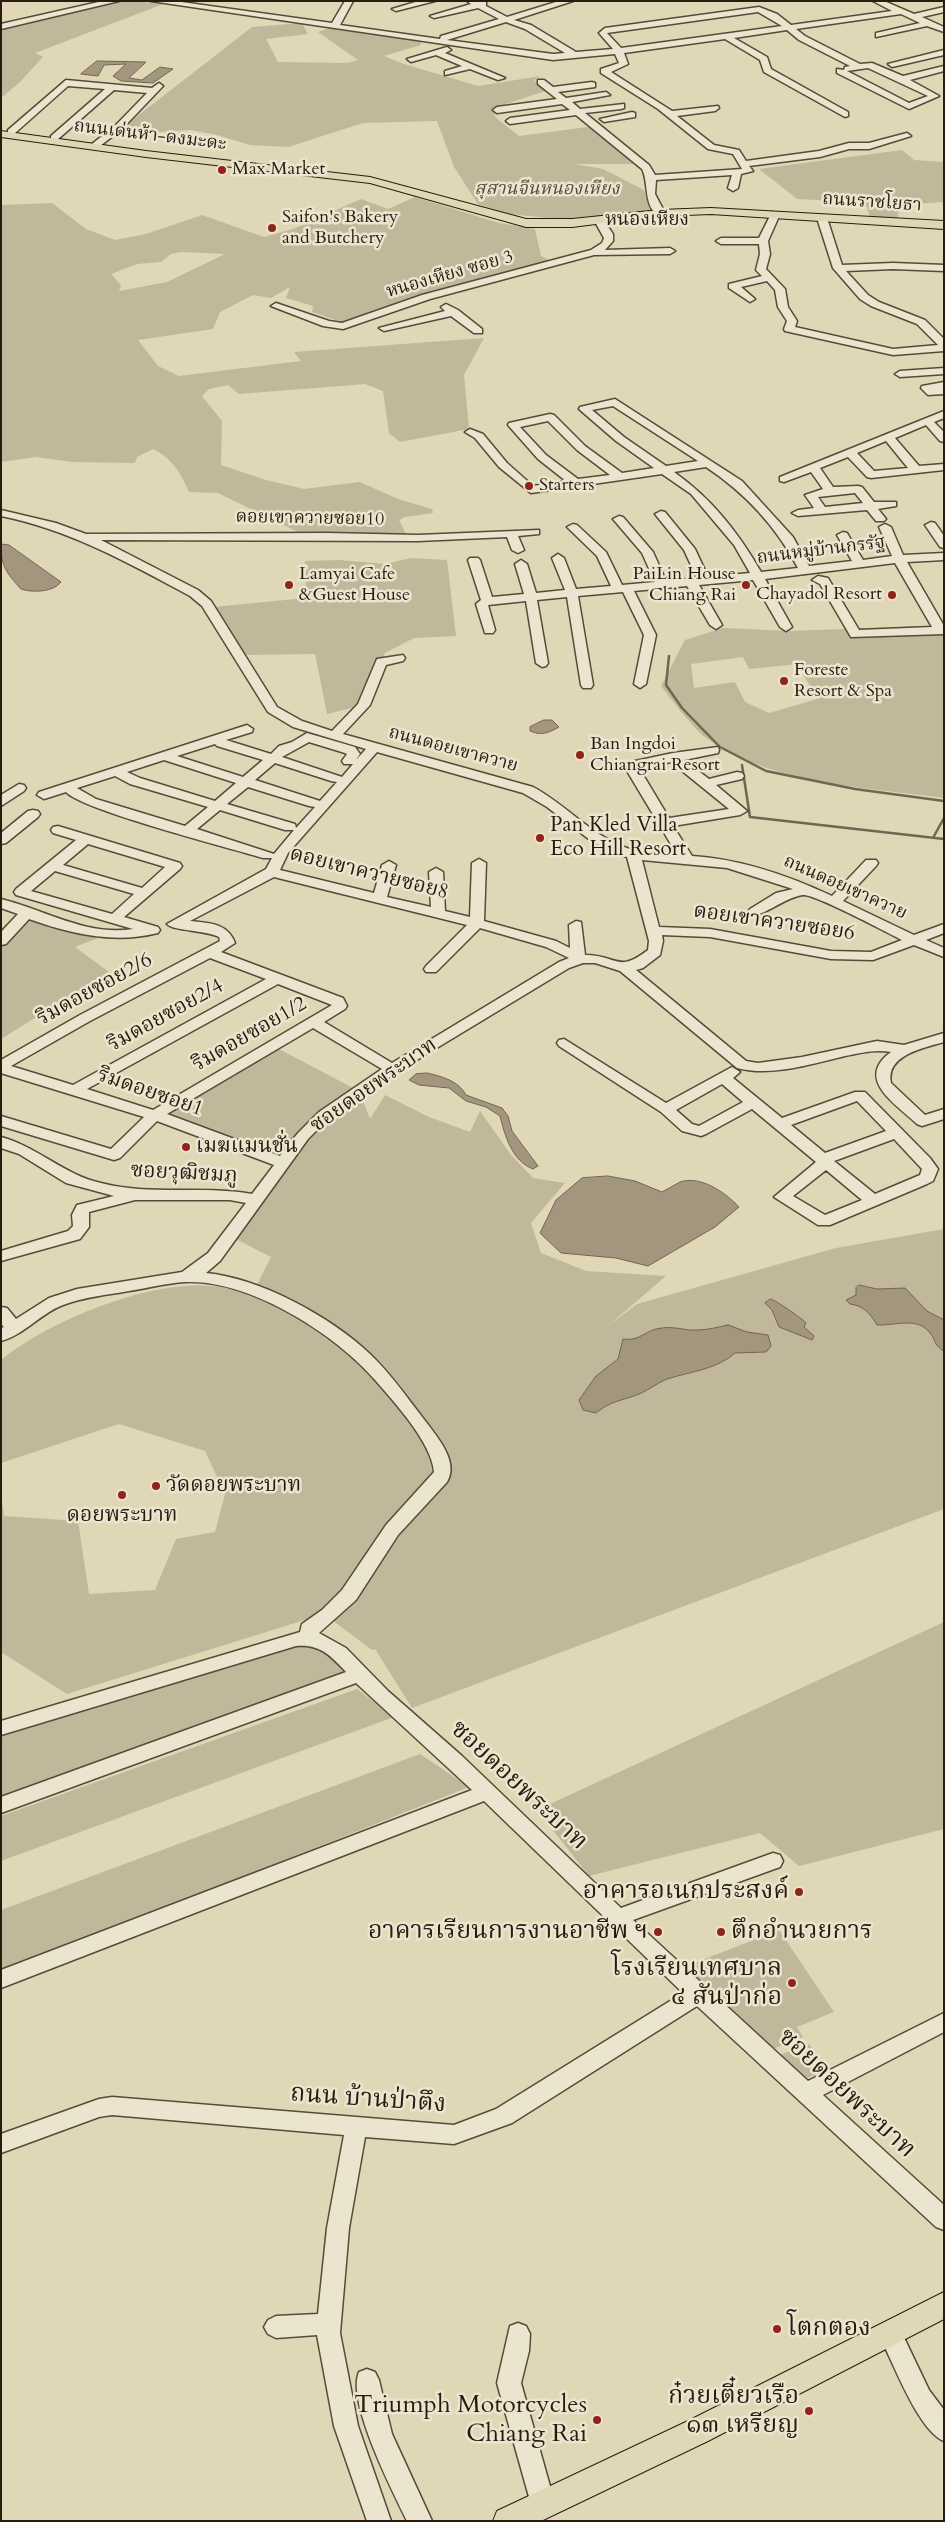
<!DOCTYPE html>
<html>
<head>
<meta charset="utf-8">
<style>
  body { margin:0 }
  #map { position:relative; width:945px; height:2522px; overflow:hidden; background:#e0d7b7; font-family:Cardo,serif }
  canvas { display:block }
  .frame { position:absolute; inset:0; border:2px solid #2b1b0e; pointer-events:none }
</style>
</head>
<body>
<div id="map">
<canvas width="945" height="2522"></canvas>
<div class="frame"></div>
</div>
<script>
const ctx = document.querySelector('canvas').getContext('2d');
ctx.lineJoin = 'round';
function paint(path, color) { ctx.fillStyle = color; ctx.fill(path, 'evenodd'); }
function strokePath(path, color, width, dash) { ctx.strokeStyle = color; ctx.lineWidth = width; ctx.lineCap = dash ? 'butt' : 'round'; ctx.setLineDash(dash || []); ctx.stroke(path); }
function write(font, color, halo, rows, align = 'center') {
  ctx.font = font + ' Cardo,"Noto Serif Thai",serif'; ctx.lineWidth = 5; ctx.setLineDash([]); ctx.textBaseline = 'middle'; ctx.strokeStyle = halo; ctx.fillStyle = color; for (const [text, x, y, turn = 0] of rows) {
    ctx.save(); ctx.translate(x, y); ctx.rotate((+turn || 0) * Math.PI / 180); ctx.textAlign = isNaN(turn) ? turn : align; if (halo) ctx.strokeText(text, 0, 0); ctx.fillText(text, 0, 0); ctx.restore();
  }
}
const green = new Path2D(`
  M115 1 166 3 35 53 43 57 20 82 1 98V28Z
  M302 23 308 34 266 39 278 62 348 63 358 60 318 32 335 26 420 37 421 45 384 56 404 64 478 86 541 76 534 80 545 91 494 108 495 117 519 136 595 126 642 164H574L603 169 644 190 651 211 559 219 509 214 478 204 454 167 437 121 363 123 288 147 250 145 217 135 191 130 160 132 122 128 252 27Z
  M902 150 914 160 944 162V202L900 205 897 220 870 218 867 207 859 202 797 199 759 169Z
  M415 197 499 223 535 229 541 256 553 262 422 298 347 324 312 312 313 306 286 298 290 287 271 298 253 295 220 312 213 329 138 340 158 366 179 376 301 361 294 352 484 338 464 375 469 429 400 442 389 433 383 391 365 384 239 394 228 385 209 389 202 396 222 421 221 465 266 480 304 489 360 482 398 499 432 509 433 513 405 517 399 520 408 538 300 533 218 493 189 492C180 472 173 459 153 449L137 457 135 463 72 462 36 457 1 462V205L52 203 86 229 115 240 146 234 202 215 264 237 293 229 361 199 388 209ZM181 252 225 254 167 282 119 291 121 285 111 274 137 264 161 262 171 254Z
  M411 558 447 560 456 636 414 638 385 653 364 705 327 714 315 654 244 655 213 607 306 598 305 561 339 560 386 564Z
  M924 626 944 635V798C866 787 773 785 706 738 693 728 672 700 661 686L685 640 723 628 789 631ZM743 657 749 669 798 664 817 699 769 713 745 702 735 682 694 688 691 664Z
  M27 918 98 938 75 947 109 972 1 1039V945Z
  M273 1046 359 1091 370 1119 385 1095 429 1117 470 1132 480 1111 511 1155 533 1178 565 1183 531 1223 541 1253 586 1271 666 1276 608 1326 637 1304 836 1248 944 1229V1509L412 1708 375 1649 372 1650 324 1614 67 1694 1 1652V1493L4 1516 78 1521 89 1594 155 1590 176 1539 215 1532 225 1494 205 1451 119 1424 1 1463V1360C49 1321 147 1281 209 1286 228 1287 247 1292 265 1296L255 1289 271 1257 230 1236 283 1164 155 1115Z
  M944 1622V1829L799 1866 760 1833 589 1876 537 1810Z
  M310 1638 360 1674 1 1805V1728Z
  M357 1689 394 1717 1 1861V1816Z
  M420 1754 469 1787 1 1972V1910Z
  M779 1930 834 2012 797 2027 803 2037 763 2053 674 1971Z
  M809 2044 827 2069 801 2081 777 2056Z`);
const water = new Path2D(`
  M97 61 146 62 129 78 142 80 160 67 173 69 153 83 121 81 113 76 126 64 104 65 98 76 81 74Z
  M1 544 9 545 61 582C54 592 32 593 21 589 6 572 1 567 1 544Z
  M544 720H552L559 727C548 733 542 736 530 731V727Z
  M427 1073C441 1076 459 1081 466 1095L502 1108 508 1116 512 1131 538 1166 533 1169C512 1161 505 1136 500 1116L486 1107 466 1101 449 1088 419 1085 409 1080 416 1074Z
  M608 1176 635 1181 662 1192C668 1189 674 1185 680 1182 700 1175 725 1192 739 1207L715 1227 648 1266 616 1258 561 1253 540 1233 556 1200 582 1178Z
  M859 1285 877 1289 905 1288 927 1311 944 1320V1351C934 1346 936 1340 930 1333 917 1316 895 1326 877 1325 870 1313 864 1306 850 1304L846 1300 856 1295V1288Z
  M771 1299C775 1300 803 1319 806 1323L804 1327 814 1336 812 1340 779 1327 772 1310 765 1303Z
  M728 1325 747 1332 768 1335 771 1346 766 1352 735 1353C718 1369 689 1372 667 1379 657 1383 649 1390 639 1394 622 1401 612 1400 596 1413L583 1410 579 1400 596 1376 618 1359 623 1339C640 1342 646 1329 662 1328 674 1326 686 1331 697 1330 708 1330 718 1327 728 1325Z`);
const stream = new Path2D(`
  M669 656 666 685 682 708 720 747 766 771 855 789 944 801
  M742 765 750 817 944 839
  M934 836 944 818`);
const minor = new Path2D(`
  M103 1H119L1 29V24Z
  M151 1H174L332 23 345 1H353L340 25 440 39 441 36 499 19 478 8 434 18 430 16 471 4 467 1 486 2V6L507 17 559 1H573L514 20 531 25 576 52 613 49 599 33 605 28 759 7 777 14 791 25 892 11 873 1H884L914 14 944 7V12L922 17 944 27V32L927 26 876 37V33L920 23 901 14 796 29 805 36 860 64 872 63 903 76 944 66V71L910 80 939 96 909 109 837 73V69L844 70 845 67 850 66 799 40 787 30 734 38 767 57 771 69 848 112V116L845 117 764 72 760 60 725 39 624 53 628 64 611 72 672 111 718 106 719 108 715 111 677 116 714 145 739 150 746 161 819 151 849 143H869L907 133 911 136 869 149H849L820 157 749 166 753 171 741 174 738 188 733 191 728 188 732 175 656 180 655 194 665 213 660 216C643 209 649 181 642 169L576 115 510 124 506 121 510 118 570 110 562 104 497 113 493 110 497 107 557 99 538 84V80H544L553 87 592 82 595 83V87L558 92 566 98 606 92 610 95 572 102 580 109 624 104V108L621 109 585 113 649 165 655 175 742 169 733 154 708 149 658 109 601 73V69L619 63 615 54 553 60ZM758 12 782 26 621 48 607 33ZM506 22 525 29 565 53 553 54 447 40ZM868 68 928 96 909 103 847 71Z
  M419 1H435L396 11 392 9Z
  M447 47 451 50 445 53 505 78 498 80 470 69 445 75V71L462 66 436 55 411 62 407 59Z
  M944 50V55L892 67 888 64Z
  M66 80 152 88 159 83 163 86 122 129 100 146 92 144 116 125 147 93 114 90 57 140H51V136L105 89 68 86 14 134H8V130Z
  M632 112 635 113V117L604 122 600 119Z
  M772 212 780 214 768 241 770 254 766 269 785 289 788 307 797 321 795 327 893 349 938 345 917 324 871 306 860 299 833 268 817 218 822 215 827 218 842 265 893 263 944 265V271L893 269 846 271 868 295 879 302 925 320 944 339V351L893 355 785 331 784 329 787 321 778 307 775 290 767 281 741 287 755 299 750 302 729 288V284L762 276 756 270 760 254 759 244H721L716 241 721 238H759Z
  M599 217 602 218 613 234V241L605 250 670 248 675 251 670 254 594 255 430 299 343 329 323 326 271 306 276 303 329 321 342 323 422 295 591 250 602 243 604 238 594 220Z
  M446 304 458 310 482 329V333H474L451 316 384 331 379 328 445 311 441 307Z
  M944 368V374L900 377 895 374 900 371Z
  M944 382V394L928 395 921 388 922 386Z
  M615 399 742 481 793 537 809 566 852 561 837 535 843 532 847 533 863 560 892 556 879 527 885 524 891 527 903 555 944 553V560L907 562 944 626V634L851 637 820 584 812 580 818 576 828 578 859 630 932 627 895 563 765 579 792 627 786 631 780 627 753 580 699 585 722 625 716 629 710 625 687 586 634 591 656 635 646 684 640 688 634 684 644 635 623 592 578 596 593 685 591 688H583L581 685 567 597 537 600 548 663 546 666 542 667 536 663 526 601 488 605 495 630 493 633H485L476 604 481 600 468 560 470 558H478L480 560 492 597 524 594 515 564 521 560 527 564 536 593 565 590 552 558 558 554 564 558 576 589 611 586 597 556 567 527 573 524 577 525 606 552 622 585 655 582 642 553 613 519 619 516 623 517 653 552 666 581 697 578 684 550 655 514 661 511 665 512 695 549 708 577 750 573 734 545 691 494 662 474 531 493 499 467 475 438 465 432 470 429 483 434 507 463 533 486 566 481 538 459 508 425 509 423 550 414 554 415 585 446 622 473 654 468 616 441 579 409 580 407ZM613 406 698 461 666 466 624 437 592 410ZM548 421 577 450 610 475 578 479 546 455 520 427ZM706 467C745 493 776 526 798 568L761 572C738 532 712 499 674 472Z
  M944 411V418L934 422 944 432V442L940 441 926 425 895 438 919 466 944 464V470L871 478 867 477 848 457 820 468 833 487 858 486 862 487 874 502H896V506L878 509 886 519 884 521H876L867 510 798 516 792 513 798 510 814 508 805 495 823 489 811 472 784 482 780 481V477ZM886 441 908 468 874 471 857 453ZM855 493 863 503 825 507 818 497Z
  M1 510 56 523 86 534 327 533 418 535 539 530V534L518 536 524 550 518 553 512 550 507 537 418 541 101 540 198 590 211 601 277 707 302 721 332 731 358 704 377 659 403 655 405 658 403 661 386 665 370 705 343 734 533 787C565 804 590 834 624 847 641 854 660 855 678 856L624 766 626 763 673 753 718 747 719 750 718 753 684 760 709 779 737 772 742 773 744 776 742 779 716 785 747 811 740 815 673 826 692 856C741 859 787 875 832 896L866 860H876L878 863 876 866 843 901 914 935 944 924V933L926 940 944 948V957L914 945 873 960 831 959 710 937 662 935 663 941 660 955 643 968 636 970 746 1061 758 1063 802 1057 877 1041 904 1045 944 1033V1042C924 1048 885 1055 891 1083L925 1115 944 1109V1119L922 1126 917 1124C896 1104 854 1079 891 1052 875 1049 861 1053 845 1056 811 1064 771 1077 737 1068L620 971 595 963H583L569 968 397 1072 329 1118 308 1139 220 1261 206 1273C260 1278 331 1317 370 1354 392 1375 408 1399 426 1422 438 1438 459 1462 447 1482L398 1535 356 1600 319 1633 346 1648 388 1691 462 1756 621 1908 773 1853 780 1855 783 1861 780 1867 633 1920 808 2081 944 2013V2032L823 2095 944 2205V2230L936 2227 697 2006 512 2123 454 2144 365 2137 349 2228 340 2333 358 2426 391 2521H367L334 2426 317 2335 276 2338 268 2334 264 2327 268 2320 276 2316 318 2314 327 2228 344 2135 112 2115 99 2117 1 2153V2134L99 2099 112 2097 454 2125 496 2109 683 1993 484 1801 1 1988V1970L472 1790 356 1683 1 1813V1797L346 1672C330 1655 320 1644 296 1646L1 1735V1721L300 1632 302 1624 322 1610 342 1590 386 1525 434 1472C432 1443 394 1402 376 1381 336 1334 249 1279 185 1282 167 1283 148 1288 129 1291 107 1295 84 1297 63 1305 41 1313 24 1335 1 1341V1328L4 1327 1 1324V1307L7 1308 16 1319 49 1298 77 1289 182 1272 208 1253 246 1203 230 1200H135L89 1212V1227L80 1239 1 1261V1251L68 1231 73 1226 72 1215 77 1205 114 1196 66 1183 19 1154 1 1148V1137C38 1147 64 1175 101 1183 151 1196 202 1185 252 1194L274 1165 157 1121 120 1158 114 1160 1 1126V1116L111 1149 144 1117 1 1073V1060L80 1015 220 941 219 937C205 930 173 931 167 924L266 869 272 858H263C230 848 82 810 66 792L44 799 37 795 39 792 247 725 253 729 252 732 226 740 271 754 279 746 292 742 307 733 355 747 360 754 356 760 366 749 293 727 268 712 202 606 190 596C129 563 70 530 1 516ZM309 742 345 753 347 754 342 761 344 764H353L342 777 282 757ZM215 744 217 746 263 760 243 777 177 756ZM377 752 523 793 547 807 590 840 614 853 627 857 649 941 648 950C617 974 618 955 585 955L581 922 576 921 569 925 570 948 556 941 484 921 486 863 479 859 472 863 470 917 445 911 443 872 436 868 429 872 431 907 387 897 396 865 389 861 382 865 374 893 280 870 288 853ZM164 760 236 783 215 801 140 778 127 772ZM671 762 729 809 669 818 639 768ZM275 763 331 781 337 782 320 801 255 780ZM115 776 130 784 208 807 185 826 96 799 77 788ZM248 787 309 806 315 807 296 828 295 824 227 804ZM220 810 285 830H294L274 854 197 829ZM642 860 727 868 793 889 776 893 750 909 748 912 750 915C762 918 785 897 803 895 815 894 886 932 902 940L871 952 831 951 710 929 659 927ZM274 877 467 925 426 966 424 969 426 972H436L480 928 546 947 569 958 559 962 392 1063 324 1022 345 1009 347 1006 343 998 221 952 235 943C228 923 209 923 190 921ZM210 958 266 979 73 1085 11 1066 90 1021ZM278 984 332 1005 153 1110 87 1089ZM313 1028 382 1069 319 1112 298 1133 280 1156 167 1114Z
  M931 522 935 523 944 536V548L940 547 925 525Z
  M19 784 24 785 26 788 24 791 1 806V795Z
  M33 810 38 811 40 814 38 817 6 843 1 844V833L28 811Z
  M58 826 180 863 182 866 180 869 124 917 158 927 160 930 158 933C114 944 71 934 29 919L6 944 1 945V932L18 914 1 908V899C46 910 85 936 133 929L16 895 14 892 16 889 76 840 53 833 51 830 53 827ZM88 844 165 867 142 888 63 865ZM55 871 134 894 112 914 31 891Z
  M564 1039 666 1103 732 1067 740 1072 733 1078 782 1118 855 1092H865L930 1158 938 1169 933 1181 927 1184 830 1225H818L774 1197 816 1162 752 1109 706 1134 701 1136 682 1131 661 1112 559 1046 557 1043 559 1040ZM722 1084 743 1102 699 1126 692 1124 676 1110ZM857 1101 886 1131 825 1153 791 1125ZM894 1139 922 1169 920 1175 875 1194 834 1161ZM826 1170 862 1200 825 1215 793 1196Z
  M890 2322 898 2325 929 2390 944 2410V2441C919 2431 894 2365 882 2341L878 2333 882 2325Z
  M518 2323 526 2326 530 2334 529 2351 521 2383 555 2504 552 2512 543 2516 534 2512 531 2504 497 2383 510 2326Z
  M367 2369 375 2372 379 2380 392 2434 432 2521H407C393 2492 346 2401 359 2372Z`);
const major = new Path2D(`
  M1 131 146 151 370 177 526 219H572L660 210 711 208 944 221V229L711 214 660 216 572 227H526L370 183 146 157 1 137Z
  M944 2292V2319L708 2441 541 2521H493L497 2511 688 2421Z`);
const markers = [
  [222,170,5,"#8f2418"],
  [272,228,5,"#8f2418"],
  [529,486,5,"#8f2418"],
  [289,585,5,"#8f2418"],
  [746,585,5,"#8f2418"],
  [892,595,5,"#8f2418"],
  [784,681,5,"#8f2418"],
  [580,755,5,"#8f2418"],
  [540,838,5,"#8f2418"],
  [186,1147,5,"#8f2418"],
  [156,1486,5,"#8f2418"],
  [122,1495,5,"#8f2418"],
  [799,1892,5,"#8f2418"],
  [658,1932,5,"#8f2418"],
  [721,1932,5,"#8f2418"],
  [792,1983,5,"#8f2418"],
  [777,2329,5,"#8f2418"],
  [809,2411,5,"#8f2418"],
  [597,2420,5,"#8f2418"]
];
const farStreetnames = [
  ["ถนนเด่นห้า-ดงมะดะ",150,136,7],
  ["ถนนราชโยธา",872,203,4],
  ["หนองเหียง ซอย 3",450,275,-16],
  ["ดอยเขาควายซอย10",310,519,1],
  ["ถนนหมู่บ้านกรรัฐ",821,551,-7],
  ["ถนนดอยเขาควาย",453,750,15],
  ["ถนนดอยเขาควาย",845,888,24]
];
const farPoinames = [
  ["Max Market",232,170],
  ["Saifon's Bakery",282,218],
  ["and Butchery",282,239],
  ["Starters",539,486],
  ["Lamyai Cafe",299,575],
  ["&Guest House",299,596],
  ["PaiLin House",736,575,"right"],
  ["Chiang Rai",736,596,"right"],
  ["Chayadol Resort",882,595,"right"],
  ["Foreste",794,671],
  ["Resort & Spa",794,692],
  ["Ban Ingdoi",590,745],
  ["Chiangrai Resort",590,766]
];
const farParknames = [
  ["สุสานจีนหนองเหียง",547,190]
];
const farNeighbourhoodnames = [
  ["หนองเหียง",647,221]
];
const poiNames = [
  ["Pan Kled Villa",550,826],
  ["Eco Hill Resort",550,850],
  ["เมฆแมนชั่น",196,1147],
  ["วัดดอยพระบาท",166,1486],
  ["ดอยพระบาท",122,1516,"center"]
];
const streetNames = [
  ["ดอยเขาควายซอย8",369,874,14],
  ["ดอยเขาควายซอย6",774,923,8],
  ["ริมดอยซอย2/6",95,990,-29],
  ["ริมดอยซอย2/4",166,1016,-29],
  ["ริมดอยซอย1/2",250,1035,-30],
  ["ซอยดอยพระบาท",374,1086,-35],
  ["ริมดอยซอย1",150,1093,19],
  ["ซอยวุฒิชมภู",184,1174,3]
];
const nearStreetnames = [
  ["ซอยดอยพระบาท",518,1786,43],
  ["ซอยดอยพระบาท",846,2094,43],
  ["ถนน บ้านป่าตึง",368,2100,4]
];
const nearPoinames = [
  ["อาคารอเนกประสงค์",789,1892],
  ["อาคารเรียนการงานอาชีพ ฯ",648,1932],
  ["ตึกอำนวยการ",731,1932,"left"],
  ["โรงเรียนเทศบาล",782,1969],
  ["๔ สันป่าก่อ",782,1998],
  ["โตกตอง",787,2329,"left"],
  ["ก๋วยเตี๋ยวเรือ",799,2397],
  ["๑๓ เหรียญ",799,2426],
  ["Triumph Motorcycles",587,2406],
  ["Chiang Rai",587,2435]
];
paint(green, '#c1b79a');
paint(water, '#a2977e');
strokePath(water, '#726551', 1);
strokePath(stream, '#726551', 2.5);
strokePath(minor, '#584a38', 3);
strokePath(major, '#2b1b0e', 2);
paint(minor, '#ebe5d0');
paint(major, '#e0d7b7');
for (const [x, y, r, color] of markers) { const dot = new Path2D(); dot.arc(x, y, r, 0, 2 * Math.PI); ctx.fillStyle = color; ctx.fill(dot); strokePath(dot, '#ebe5d0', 2); }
write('18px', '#2b1b0e', '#ebe5d0', farStreetnames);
write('18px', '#2b1b0e', '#ebe5d0', farPoinames, 'left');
write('italic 18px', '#584a38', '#ebe5d0', farParknames);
write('19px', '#2b1b0e', '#ebe5d0', farNeighbourhoodnames);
write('21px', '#2b1b0e', '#ebe5d0', poiNames, 'left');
write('21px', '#2b1b0e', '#ebe5d0', streetNames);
write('25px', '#2b1b0e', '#ebe5d0', nearStreetnames);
write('25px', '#2b1b0e', '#ebe5d0', nearPoinames, 'right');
</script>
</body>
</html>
